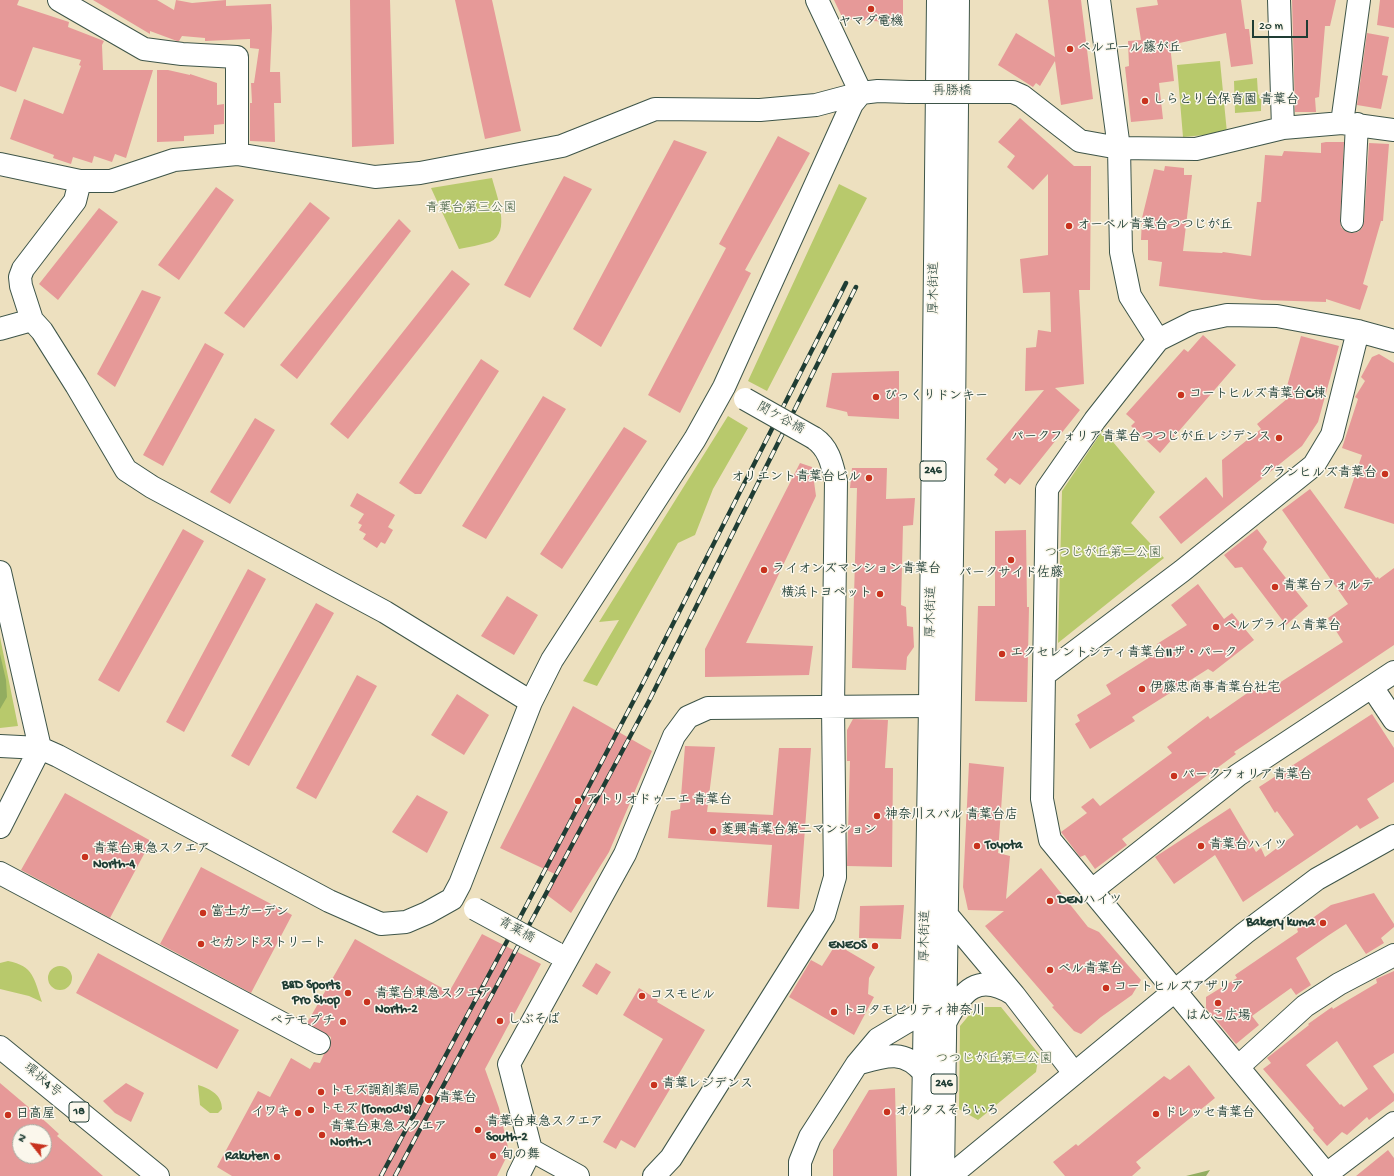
<!DOCTYPE html>
<html>
<head>
<meta charset="utf-8">
<style>
  body { margin:0 }
  #map { position:relative; width:1394px; height:1176px; overflow:hidden; background:#ede0bf; font-family:"Gochi Hand",sans-serif }
  canvas { display:block }
  .north { position:absolute; left:12px; top:1124px; width:40px; height:40px; box-sizing:border-box; background:#fbf7ec; border:1px solid #a3ada2; border-radius:50%; rotate:300deg; font-size:11px; font-weight:700; line-height:16px; text-align:center; color:#1f3d34 }
  .north::after { content:''; display:block; margin:auto; width:14px; height:18px; background:#c8321e; clip-path:polygon(50% 0,100% 100%,50% 72%,0 100%) }
  .scale { position:absolute; left:1252px; top:20px; width:56px; height:18px; box-sizing:border-box; border:2px solid #1f3d34; border-top:0; padding-left:5px; font-size:12px; line-height:14px; white-space:nowrap; color:#1f3d34; -webkit-text-stroke:3px #fbf7ec; paint-order:stroke }
</style>
</head>
<body>
<div id="map">
<canvas width="1394" height="1176"></canvas>
<div class="north">N</div>
<div class="scale">20 m</div>
</div>
<script>
const ctx = document.querySelector('canvas').getContext('2d');
ctx.lineJoin = 'round';
function paint(path, color) { ctx.fillStyle = color; ctx.fill(path, 'evenodd'); }
function strokePath(path, color, width, dash) { ctx.strokeStyle = color; ctx.lineWidth = width; ctx.lineCap = dash ? 'butt' : 'round'; ctx.setLineDash(dash || []); ctx.stroke(path); }
function write(font, color, halo, rows, align = 'center') {
  ctx.font = font + ' "Gochi Hand","Klee One",sans-serif'; ctx.lineWidth = 3; ctx.setLineDash([]); ctx.textBaseline = 'middle'; ctx.strokeStyle = halo; ctx.fillStyle = color; for (const [text, x, y, turn = 0] of rows) {
    ctx.save(); ctx.translate(x, y); ctx.rotate((+turn || 0) * Math.PI / 180); ctx.textAlign = isNaN(turn) ? turn : align; if (halo) ctx.strokeText(text, 0, 0); ctx.fillText(text, 0, 0); ctx.restore();
  }
}
const green = new Path2D(`
  M1220 61 1227 133 1183 137 1177 65Z
  M1257 78 1258 94 1261 97V111L1235 113 1234 81Z
  M492 178C496 194 512 233 490 242 480 245 469 247 459 249L431 188Z
  M839 184 867 198 767 391 748 381Z
  M728 416 748 428 713 489 695 535 678 543 597 686 583 681 619 620 599 622Z
  M1103 430 1155 492 1131 523 1164 558 1058 643 1062 491Z
  M0 637 18 726 0 728Z
  M8 961C34 966 34 979 42 1002L29 996 0 989V963Z
  M48 978a12 12 0 1 1 24 0a12 12 0 1 1-24 0Z
  M976 1007H1001L1039 1054 1036 1072 978 1120 959 1109 960 1026Z
  M198 1085C211 1089 222 1095 222 1109L218 1113H210L200 1105Z`);
const forest = new Path2D(`
  M0 654 6 680 7 697 0 709Z
  M1210 1170 1206 1176H1186Z`);
const building = new Path2D(`
  M0 0H19L17 5 69 22 68 27 104 41 102 45 103 70H153L126 158 115 154 112 162 94 156 92 163 73 157 71 164 53 158 54 155 10 139 24 99 63 114 81 66 79 65 81 60 33 47 16 92 0 86Z
  M93 0H157L174 10 176 0 192 3 226 0V6L271 4 272 28 270 72H280L281 103H274L275 142 250 141V103H252L251 83H254L259 49 250 48V39L205 41V38L182 36 179 41H177L150 31V34Z
  M350 0H390L394 144 352 147Z
  M455 0H492L521 131 485 139Z
  M834 0H903V23L843 19Z
  M1048 0H1081L1093 99 1061 105 1055 61 1040 86 1036 83 1033 87 998 65 1016 33 1055 57Z
  M1157 0H1241L1245 29H1249L1253 64 1231 67 1226 33 1170 45 1174 81 1159 83 1163 119 1131 122 1125 67 1129 66 1128 41 1141 40 1136 8 1158 5Z
  M1292 0H1336L1330 26H1325L1319 97 1315 98 1316 112H1295Z
  M1380 0H1394V28L1377 25Z
  M1367 33 1389 37 1382 75 1388 76 1381 109 1357 105Z
  M157 70H168L190 75V74L217 83V105L224 104V124L214 125V134L184 136V141L157 142Z
  M1020 118 1074 166H1091L1090 290H1079L1084 384 1055 388 1080 410 1020 485 1010 478 1005 484 994 475 998 469 986 459 1044 390 1025 391 1026 348 1036 347 1038 330 1051 332 1050 292 1023 293 1020 259 1048 255V174L1033 190 1007 167 1015 156 998 142Z
  M778 136 810 153 745 270 751 273 680 413 648 395 726 248 719 244Z
  M674 140 707 152 601 347 573 329Z
  M1326 142H1344L1340 221 1341 227 1345 231 1352 233 1358 232 1362 228 1364 222 1369 143 1389 144 1383 221H1381L1363 284 1368 286 1360 310 1326 299V302L1262 300 1159 286 1162 262 1148 260V240H1141L1142 218 1154 169 1164 171 1165 166 1184 168V175H1192L1183 251 1222 253 1223 252 1251 256 1257 202H1261L1265 155 1282 156 1284 151 1321 153V143Z
  M564 176 592 189 530 298 504 285Z
  M216 187 234 200 179 280 158 265Z
  M310 202 330 218 244 328 224 313Z
  M99 208 118 222 58 300 39 284Z
  M399 219 411 231 297 379 280 365Z
  M452 270 470 284 348 439 330 424Z
  M142 290 161 297 115 387 97 374Z
  M1203 335 1236 365 1160 453 1131 426 1135 422 1126 414 1184 349 1188 352Z
  M1301 336 1339 346 1318 422 1302 446 1181 544 1159 517 1206 477 1223 498 1222 460 1261 429 1257 424 1288 398 1284 397Z
  M205 343 224 354 163 466 143 455Z
  M1379 354 1394 363V524L1344 508 1362 455 1342 448 1358 399 1355 397 1365 381 1361 377 1372 357Z
  M481 359 499 371 421 494H415L399 483Z
  M899 371V419L848 416 847 412 826 407 832 373Z
  M543 396 566 409 486 539 462 526Z
  M255 418 275 430 230 504 210 492Z
  M624 427 647 441 562 569 540 554Z
  M800 463 812 467 816 496 746 643 813 646 809 675 705 677V649Z
  M852 468H887L886 499 915 498 913 525 903 526 901 605 906 607 907 626 913 627 914 647 907 657 906 670 852 668 857 488H850Z
  M1310 489 1376 578 1378 577 1379 579 1394 568V645L1234 752 1236 754 1122 839 1127 845 1095 869 1085 855 1080 857 1061 832 1087 813 1081 807 1093 798 1100 806 1172 753 1167 747 1208 716 1210 719 1256 687 1262 694 1343 642 1328 618 1348 604 1282 510Z
  M357 493 395 515 388 527 393 530 385 544 381 542 377 548 363 539 366 534 359 530 362 525 358 523 364 514 350 506Z
  M183 529 204 541 119 692 98 680Z
  M1257 529 1267 542 1263 549 1308 606 1286 625 1242 567 1235 568 1224 555Z
  M1026 530 1027 607H1029L1027 702 975 701 978 606H995V531Z
  M248 569 266 579 184 732 166 722Z
  M1198 584 1224 619 1232 613 1254 640 1213 672 1208 669 1132 717 1135 721 1090 749 1075 724 1080 721 1077 715 1111 694 1106 685 1161 650 1157 644 1187 625 1171 605Z
  M507 596 538 615 514 655 481 636Z
  M316 603 334 613 249 766 231 756Z
  M357 675 377 686 316 799 296 788Z
  M457 694 489 715 464 755 431 735Z
  M573 706 652 751 609 852 571 913 547 895 557 875 500 848Z
  M1372 714 1394 748V782L1367 799 1379 818 1360 829 1357 825 1243 902 1215 855 1174 884 1155 857 1230 808 1256 852 1261 848 1265 857 1294 835 1277 811 1275 813 1259 787Z
  M853 719 888 720 885 768H893L892 867 847 866 850 761H847V730Z
  M685 746 715 747 707 812 773 815 779 748H811L799 909 767 907 772 845 668 838 671 811 680 809Z
  M969 763 1004 767 998 853 1010 856 1006 899 1041 868 1088 927 1099 932 1141 980 1132 995 1101 1017 1081 1034 1074 1031 1052 1007 1054 1006 985 926 1004 911 968 910 963 887Z
  M65 793 151 841 110 918 21 870Z
  M417 795 448 812 427 853 392 832Z
  M201 867 292 915 251 993 160 944Z
  M1374 893 1394 924V927L1381 938 1384 943 1366 954 1346 924 1329 935 1296 958 1311 985 1296 995 1291 988 1252 1016 1259 1025 1236 1044 1206 1008V997L1237 978 1235 975 1298 932 1297 929 1331 905Z
  M904 905 901 939 859 938 860 906Z
  M482 934 541 964 485 1069 499 1108 509 1152 497 1176H232L217 1167 258 1091 270 1097 291 1058 310 1069 314 1062 320 1063 324 1054 330 1049 331 1037 307 1023 355 939 449 992Z
  M836 944 875 967 869 978 868 994 874 997 854 1035 789 997 811 960 822 966Z
  M98 953 239 1030 217 1069 76 993Z
  M596 963 611 972 597 995 582 986Z
  M1394 971V1053L1373 1066 1394 1094V1101L1369 1120 1367 1117 1347 1135 1342 1132 1327 1146 1313 1130 1314 1128 1263 1069 1271 1063 1267 1058 1309 1025 1308 1024 1332 1007 1333 1009 1377 983 1376 979ZM1337 1041 1368 1089 1344 1107 1341 1104 1340 1105 1306 1065Z
  M639 988 658 1000 657 1002 705 1030 635 1148 621 1140 616 1149 603 1142 663 1039 623 1015Z
  M1189 1065 1215 1098 1136 1162 1141 1168 1132 1176H1065L1053 1162 1076 1144 1078 1146 1164 1076 1170 1080Z
  M0 1083 46 1122 59 1134 57 1136 103 1176H0ZM20 1132H44V1156H20Z
  M126 1083 144 1093 131 1122 115 1113 103 1101Z
  M895 1088 897 1176H833V1150L869 1090Z
  M1388 1150 1394 1158V1176H1356Z`);
const minor = new Path2D(`
  M59 0 144 49 182 54 237 57V154
  M1099 0 1119 148 1121 252 1130 296 1158 340
  M1279 0 1283 128
  M995 92H1013L1022 96 1080 141 1119 148 1196 149 1283 128 1342 123 1394 130
  M1342 123 1359 0
  M0 164 80 181H111L174 160 237 154 375 177 420 173 562 146 655 109 760 110 816 105 861 93 878 91 909 92
  M80 181 75 201 23 269 20 277 21 286 32 320 42 331 76 385 126 470 152 487 385 612 531 702
  M1352 221 1357 124
  M0 329 32 320
  M0 572 40 748 0 827
  M1044 675 1182 571 1314 465 1332 435 1358 331
  M1372 687 1394 720
  M0 746 40 748 58 756 329 901 381 924 406 922 427 913 452 899 460 884 531 702 552 660 695 439 724 387 852 104 861 93 817 0
  M0 873 319 1043
  M1091 891 1238 775 1394 672
  M1238 1067 1305 1006 1339 984 1394 955
  M531 1150 578 1176
  M518 1176 531 1150 509 1064 625 854 674 736 688 717 708 708 930 706
  M654 1176 671 1158 824 915 835 877 833 707 836 481C832 464 829 448 814 438
  M950 1176 1245 933 1317 879 1394 836
  M1324 1176 1394 1123
  M1328 1176 1050 840 1042 799 1047 489 1095 420 1158 340 1194 322 1227 315 1277 316 1358 331 1394 341`);
const major = new Path2D(`
  M0 1047 158 1176`);
const highway = new Path2D(`
  M947 915 1014 995 1074 1073
  M946 1021C962 991 978 972 1013 994
  M857 1064C884 1056 904 1048 924 1073
  M800 1176V1162L810 1137 857 1064 878 1039 925 1011
  M922 1176 930 706 938 0
  M943 1176 954 418 958 0`);
const rail = new Path2D(`
  M524 935 514 929 644 681 846 283
  M381 1176 513 930 518 932
  M395 1176 649 701 856 287`);
const minorBridge = new Path2D(`
  M909 92H995
  M745 399 814 438
  M475 909 556 953`);
const markers = [
  [871,9,4,"#c8321e"],
  [1070,49,4,"#c8321e"],
  [1145,101,4,"#c8321e"],
  [1069,226,4,"#c8321e"],
  [1181,395,4,"#c8321e"],
  [876,397,4,"#c8321e"],
  [1279,438,4,"#c8321e"],
  [1385,474,4,"#c8321e"],
  [869,478,4,"#c8321e"],
  [1011,560,4,"#c8321e"],
  [764,570,4,"#c8321e"],
  [1275,587,4,"#c8321e"],
  [880,594,4,"#c8321e"],
  [1216,627,4,"#c8321e"],
  [1002,654,4,"#c8321e"],
  [1142,689,4,"#c8321e"],
  [1174,776,4,"#c8321e"],
  [578,801,4,"#c8321e"],
  [877,816,4,"#c8321e"],
  [713,831,4,"#c8321e"],
  [977,846,4,"#c8321e"],
  [1201,846,4,"#c8321e"],
  [85,857,4,"#c8321e"],
  [1050,901,4,"#c8321e"],
  [203,913,4,"#c8321e"],
  [1323,923,4,"#c8321e"],
  [201,944,4,"#c8321e"],
  [875,946,4,"#c8321e"],
  [1050,970,4,"#c8321e"],
  [1106,988,4,"#c8321e"],
  [348,993,4,"#c8321e"],
  [642,996,4,"#c8321e"],
  [367,1002,4,"#c8321e"],
  [1218,1003,4,"#c8321e"],
  [834,1012,4,"#c8321e"],
  [500,1021,4,"#c8321e"],
  [343,1022,4,"#c8321e"],
  [654,1085,4,"#c8321e"],
  [321,1092,4,"#c8321e"],
  [429,1099,5,"#c8321e"],
  [311,1110,4,"#c8321e"],
  [887,1112,4,"#c8321e"],
  [298,1113,4,"#c8321e"],
  [1156,1114,4,"#c8321e"],
  [8,1115,4,"#c8321e"],
  [478,1130,4,"#c8321e"],
  [322,1135,4,"#c8321e"],
  [493,1156,4,"#c8321e"],
  [277,1157,4,"#c8321e"]
];
const shields = [
  [933,471,26],
  [944,1084,26],
  [79,1112,20]
];
const shieldNames = [
  ["246",933,471],
  ["246",944,1084],
  ["18",79,1112]
];
const poiNames = [
  ["ヤマダ電機",871,23,"center"],
  ["ベルエール藤が丘",1078,49],
  ["しらとり台保育園 青葉台",1153,101],
  ["オーベル青葉台つつじが丘",1077,226],
  ["コートヒルズ青葉台C棟",1189,395],
  ["びっくりドンキー",884,397],
  ["パークフォリア青葉台つつじが丘レジデンス",1271,438,"right"],
  ["グランヒルズ青葉台",1377,474,"right"],
  ["オリエント青葉台ビル",861,478,"right"],
  ["ライオンズマンション青葉台",772,570],
  ["パークサイド佐藤",1011,574,"center"],
  ["青葉台フォルテ",1283,587],
  ["横浜トヨペット",872,594,"right"],
  ["ベルプライム青葉台",1224,627],
  ["エクセレントシティ青葉台IIザ・パーク",1010,654],
  ["伊藤忠商事青葉台社宅",1150,689],
  ["パークフォリア青葉台",1182,776],
  ["アトリオドゥーエ 青葉台",586,801],
  ["神奈川スバル 青葉台店",885,816],
  ["菱興青葉台第二マンション",721,831],
  ["Toyota",985,846],
  ["青葉台ハイツ",1209,846],
  ["青葉台東急スクエア",93,850],
  ["North-4",93,865],
  ["DENハイツ",1058,901],
  ["富士ガーデン",211,913],
  ["Bakery kuma",1315,923,"right"],
  ["セカンドストリート",209,944],
  ["ENEOS",867,946,"right"],
  ["ベル青葉台",1058,970],
  ["B&D Sports",340,986,"right"],
  ["Pro Shop",340,1001,"right"],
  ["コートヒルズアザリア",1114,988],
  ["青葉台東急スクエア",375,995],
  ["North-2",375,1010],
  ["コスモビル",650,996],
  ["トヨタモビリティ神奈川",842,1012],
  ["はんこ広場",1218,1017,"center"],
  ["しぶそば",508,1021],
  ["ペテモプチ",335,1022,"right"],
  ["青葉レジデンス",662,1085],
  ["トモズ調剤薬局",329,1092],
  ["青葉台",438,1099],
  ["トモズ (Tomod's)",319,1110],
  ["オルタスそらいろ",895,1112],
  ["イワキ",290,1113,"right"],
  ["ドレッセ青葉台",1164,1114],
  ["日高屋",16,1115],
  ["青葉台東急スクエア",486,1123],
  ["South-2",486,1138],
  ["青葉台東急スクエア",330,1128],
  ["North-1",330,1143],
  ["旬の舞",501,1156],
  ["Rakuten",269,1157,"right"]
];
const streetNames = [
  ["再勝橋",952,92],
  ["厚木街道",935,288,-90],
  ["関ケ谷橋",780,419,29],
  ["厚木街道",932,612,-89],
  ["青葉橋",516,931,29],
  ["厚木街道",926,936,-89],
  ["環状4号",42,1081,40]
];
const parkNames = [
  ["青葉台第三公園",471,209],
  ["つつじが丘第二公園",1103,554],
  ["つつじが丘第三公園",994,1060]
];
paint(green, '#b8c96c');
paint(forest, '#92ad60');
paint(building, '#e69998');
strokePath(minor, '#3e5549', 24);
strokePath(major, '#3e5549', 24);
strokePath(highway, '#3e5549', 24);
strokePath(minor, '#fff', 22);
strokePath(major, '#fff', 22);
strokePath(highway, '#fff', 22);
strokePath(rail, '#1f3d34', 4.5);
strokePath(rail, '#fbf7ec', 3, [9]);
strokePath(minorBridge, '#3e5549', 24, []);
strokePath(minorBridge, '#fff', 22);
for (const [x, y, r, color] of markers) { const dot = new Path2D(); dot.arc(x, y, r, 0, 2 * Math.PI); ctx.fillStyle = color; ctx.fill(dot); strokePath(dot, '#fbf7ec', 1.5); }
for (const [x, y, w] of shields) { const box = new Path2D(); box.roundRect(x - w / 2, y - 10, w, 20, 3); ctx.fillStyle = '#fbf7ec'; ctx.fill(box); strokePath(box, '#1f3d34', 1); }
write('bold 12px', '#1f3d34', null, shieldNames);
write('bold 13px', '#1f3d34', '#fbf7ec', poiNames, 'left');
write('13px', '#1f3d34', '#fbf7ec', streetNames);
write('13px', '#456042', '#fbf7ec', parkNames);
</script>
</body>
</html>
